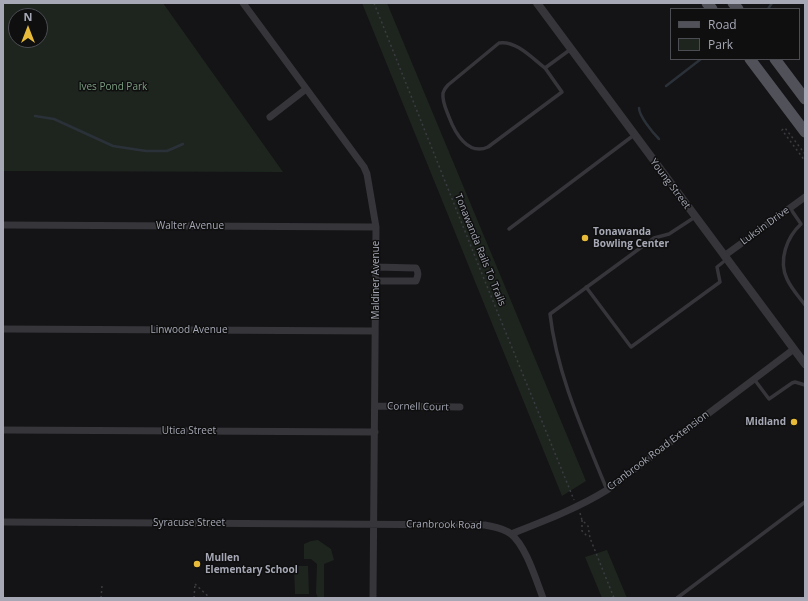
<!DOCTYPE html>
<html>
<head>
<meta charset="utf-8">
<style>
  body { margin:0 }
  #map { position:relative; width:808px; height:601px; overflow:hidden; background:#141315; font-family:"Open Sans",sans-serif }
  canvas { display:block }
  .frame { position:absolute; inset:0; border:4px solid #a6a9b5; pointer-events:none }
  .legend { position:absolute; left:670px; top:8px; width:130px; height:52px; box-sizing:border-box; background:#0f0f10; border:1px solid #4b4d52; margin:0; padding:5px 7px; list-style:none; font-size:12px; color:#a6a9b5 }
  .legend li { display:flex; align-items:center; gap:8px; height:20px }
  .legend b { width:20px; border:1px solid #4b4d52 }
  .north { position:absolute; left:8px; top:8px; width:40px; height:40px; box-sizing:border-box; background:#0f0f10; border:1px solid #4b4d52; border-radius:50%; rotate:0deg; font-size:11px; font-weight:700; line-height:16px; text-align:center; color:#a6a9b5 }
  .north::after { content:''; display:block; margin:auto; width:14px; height:18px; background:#e7bb39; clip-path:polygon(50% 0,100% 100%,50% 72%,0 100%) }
</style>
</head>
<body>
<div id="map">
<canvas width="808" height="601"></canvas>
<div class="frame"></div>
<ul class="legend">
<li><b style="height:5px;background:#515259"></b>Road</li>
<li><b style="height:11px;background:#1e251f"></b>Park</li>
</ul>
<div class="north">N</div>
</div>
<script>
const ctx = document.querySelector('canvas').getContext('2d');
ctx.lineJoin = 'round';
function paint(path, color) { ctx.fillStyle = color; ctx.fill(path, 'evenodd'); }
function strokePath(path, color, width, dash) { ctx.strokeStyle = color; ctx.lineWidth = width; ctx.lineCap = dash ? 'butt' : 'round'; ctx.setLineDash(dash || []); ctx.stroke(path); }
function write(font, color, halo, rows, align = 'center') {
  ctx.font = font + ' "Open Sans",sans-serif'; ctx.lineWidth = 3; ctx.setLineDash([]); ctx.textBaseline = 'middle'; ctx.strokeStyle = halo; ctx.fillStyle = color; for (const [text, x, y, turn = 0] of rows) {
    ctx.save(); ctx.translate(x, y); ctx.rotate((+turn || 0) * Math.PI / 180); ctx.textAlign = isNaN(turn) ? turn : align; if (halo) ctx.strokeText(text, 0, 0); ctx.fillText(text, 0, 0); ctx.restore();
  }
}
const green = new Path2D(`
  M3 3H163L283 172 3 171ZM16 16H40V40H16Z
  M362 3H387L586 481 562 496Z
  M318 540 331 549 334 560 324 564V597L318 598 316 593 317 564 311 559H304V544L311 541Z
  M607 550 627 598H602L585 557Z
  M294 566H308L309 594H295Z`);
const stream = new Path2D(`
  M768 9 772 3
  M666 86 701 59
  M639 108C639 116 653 133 659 139
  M35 116 54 119 113 146 146 151H167L183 144`);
const path = new Path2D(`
  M374 3 482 274 574 500
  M805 154 785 128 782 130 805 161
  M580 513 582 520 588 526 590 538 614 598
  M582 520V531L588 537
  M195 584 210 598
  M101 598 102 586
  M194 598 195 584`);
const service = new Path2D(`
  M545 68C533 59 516 40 499 43L448 85C446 87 444 90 443 93 442 102 446 109 449 117 455 133 468 156 488 147L562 92 545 68 571 49
  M790 208 801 224C787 237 778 260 787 279 791 288 799 297 805 305
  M509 229 634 135
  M586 287 631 347 720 282 717 267 727 259
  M754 379 769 399 792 383 795 382 805 385
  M607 490C584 433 557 375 550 314L654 238 669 234 695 217
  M677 598 805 502`);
const minor = new Path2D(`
  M243 3 364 167 367 174 376 227 373 598
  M270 117 306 89
  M3 225 376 227
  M724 256 805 197
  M375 267 416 268C419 273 418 276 416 281H375
  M3 329 375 331
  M375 406 460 407
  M3 430 375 432
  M3 522 485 525C494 527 504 528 511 534 526 546 536 580 543 598
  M511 534C544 521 576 509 607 490L794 349`);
const tertiary = new Path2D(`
  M537 3 805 364`);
const primary = new Path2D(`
  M707 3 712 9
  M733 3 738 9
  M750 59 805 132
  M775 59 805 99`);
const markers = [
  [585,238,4,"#e7bb39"],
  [794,422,4,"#e7bb39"],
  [197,564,4,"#e7bb39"]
];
const parkNames = [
  ["Ives Pond Park",113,87]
];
const streetNames = [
  ["Young Street",670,184,53],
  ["Walter Avenue",190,226],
  ["Luksin Drive",765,226,-36],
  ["Tonawanda Rails To Trails",480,250,68],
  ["Maldiner Avenue",376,280,-90],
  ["Linwood Avenue",189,330],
  ["Cornell Court",418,407,1],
  ["Utica Street",189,431],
  ["Cranbrook Road Extension",658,451,-37],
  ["Syracuse Street",189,523],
  ["Cranbrook Road",444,525,1]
];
const poiNames = [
  ["Tonawanda",593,232],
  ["Bowling Center",593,244],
  ["Midland",786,422,"right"],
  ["Mullen",205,558],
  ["Elementary School",205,570]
];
paint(green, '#1e251f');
strokePath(stream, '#2b3138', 2.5);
strokePath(path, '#3b3c41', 1.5, [2, 3]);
strokePath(service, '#35353a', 3.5);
strokePath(minor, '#35353a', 7);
strokePath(tertiary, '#35353a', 8);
strokePath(primary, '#515259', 11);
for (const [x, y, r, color] of markers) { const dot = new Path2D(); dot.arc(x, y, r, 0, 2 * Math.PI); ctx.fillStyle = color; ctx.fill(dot); strokePath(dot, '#0f0f10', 1.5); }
write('10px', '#7e9f83', '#0f0f10', parkNames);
write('10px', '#a6a9b5', '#0f0f10', streetNames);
write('bold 10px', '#a6a9b5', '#0f0f10', poiNames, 'left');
</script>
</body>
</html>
